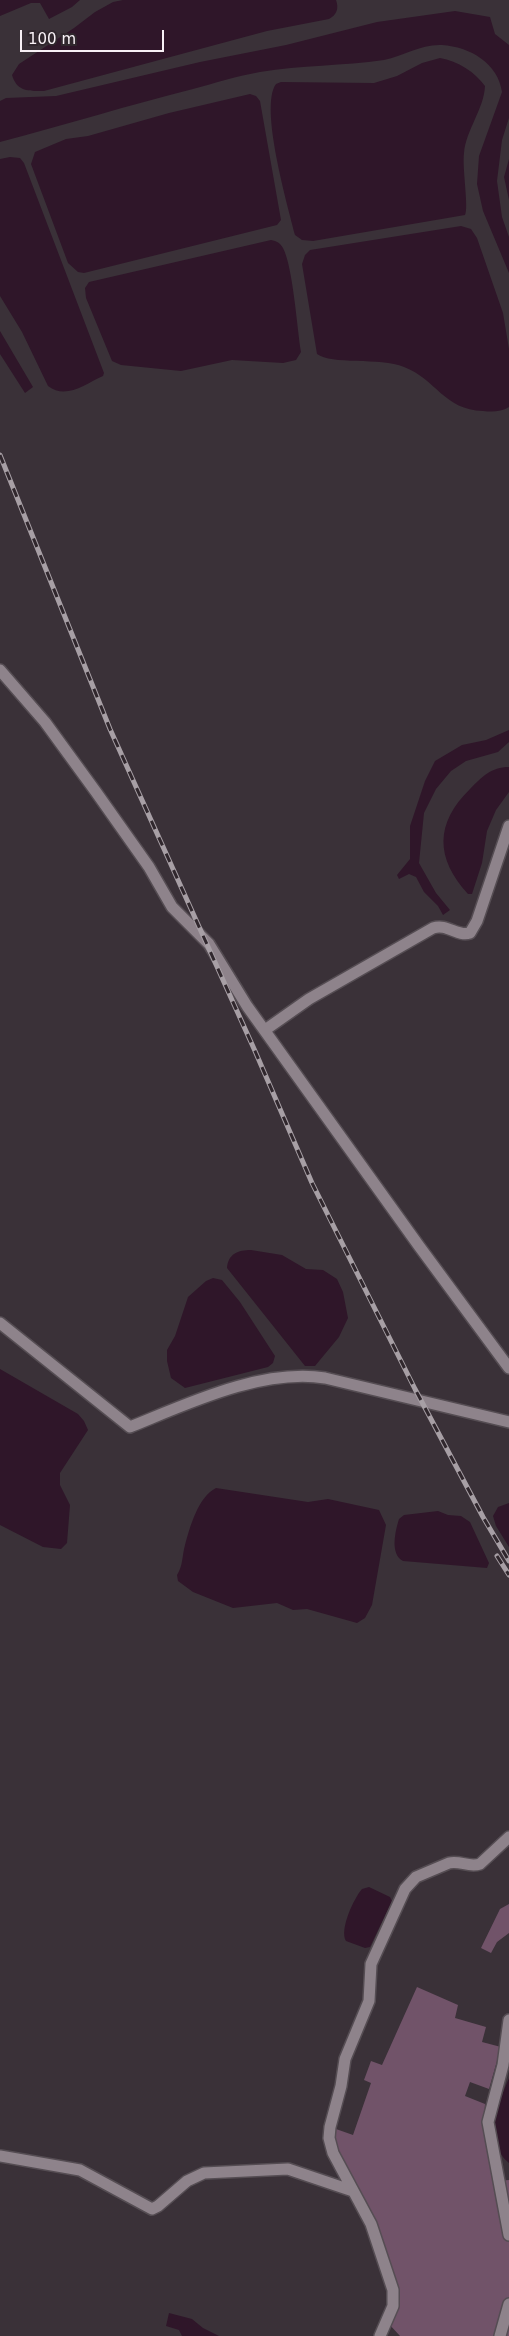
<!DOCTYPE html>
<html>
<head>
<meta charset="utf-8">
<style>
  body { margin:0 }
  #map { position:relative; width:509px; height:2336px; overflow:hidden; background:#3a3138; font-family:"DejaVu Sans",sans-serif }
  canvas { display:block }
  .scale { position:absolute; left:20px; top:30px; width:144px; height:22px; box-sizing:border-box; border:2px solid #f8f1f6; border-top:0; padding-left:6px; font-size:15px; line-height:18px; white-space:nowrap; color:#f8f1f6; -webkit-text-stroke:4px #30272d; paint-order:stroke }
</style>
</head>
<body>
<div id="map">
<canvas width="509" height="2336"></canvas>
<div class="scale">100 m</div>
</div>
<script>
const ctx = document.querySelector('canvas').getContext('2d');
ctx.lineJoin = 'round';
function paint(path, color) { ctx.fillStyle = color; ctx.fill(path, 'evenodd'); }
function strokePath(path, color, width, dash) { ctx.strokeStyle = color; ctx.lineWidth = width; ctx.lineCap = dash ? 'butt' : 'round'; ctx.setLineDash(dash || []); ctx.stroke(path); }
const forest = new Path2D(`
  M509 1904V1933L497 1942 491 1953 481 1948 500 1909Z
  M417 1987 458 2005 455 2018 486 2027 482 2042 501 2047 489 2089 470 2082 465 2096 485 2104 484 2127 496 2181 509 2180V2336H400L389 2324 399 2306V2293L380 2239 335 2144 336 2129 353 2135 371 2083 364 2080 371 2061 382 2065Z`);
const water = new Path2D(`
  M0 0H80L72 7 49 19 40 3H31L0 16Z
  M123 0H336C339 8 337 15 329 19L267 31 44 91C29 91 17 92 12 75L19 64 74 28 95 12 113 2Z
  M455 11 490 17 495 34 509 45V118L502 140 497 181 502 217 509 237V273L483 211 477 184 479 156 502 92C498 63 470 47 442 45 421 44 404 56 384 60 343 66 301 65 260 72 237 76 215 83 193 89 129 105 65 125 0 142V101L6 98 56 96 200 62 286 45 377 22Z
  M440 58C458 61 475 72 485 86 484 109 466 130 464 153 462 168 469 208 465 215L313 241 302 240 295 235C288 206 259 107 276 84L281 82 374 83 397 76 422 63Z
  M250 94 256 96 260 101 281 220 277 225 84 273 78 272 68 263 31 164 35 152 66 139 88 136 169 113Z
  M10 157 20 158 24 163 104 373 103 376C85 384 66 400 48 386L22 332 0 296V159Z
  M509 159V200L504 177Z
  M461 226 471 229 477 238 503 313 509 349V407C501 412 492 412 483 411 444 410 436 379 404 367 380 357 331 365 317 354L302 264 305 255 310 250Z
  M271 240C277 241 280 243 283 248 293 267 297 328 301 352L296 360 283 363 232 360 181 371 121 365 112 361 86 298 85 288 89 282Z
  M0 331 33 387 25 393 0 354Z
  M509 730V742L498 752 466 761 451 771 436 789 424 813 419 863 436 893 450 910 443 915 438 906 424 892 416 877 409 874 399 879 397 875 410 859V826L425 781 435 761 462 745 486 740Z
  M509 767V792L496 810 487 831 482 863 472 894H468C435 858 435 823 470 789 482 777 491 767 509 767Z
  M251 1250 282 1255 306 1269 323 1270 337 1279 343 1292 348 1318 339 1337 315 1366H305L227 1268C228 1254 238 1250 251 1250Z
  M213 1278 222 1280 240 1302 275 1356 273 1363 268 1367 185 1388 171 1378 167 1361V1350L175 1336 188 1297 206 1281Z
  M0 1369 78 1414 84 1421 88 1430 60 1473V1485L70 1505 67 1543 61 1549 43 1547 0 1525Z
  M216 1488 308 1502 328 1499 379 1510 386 1525 372 1605 365 1618 357 1623 307 1609 293 1610 277 1603 233 1608 193 1592 178 1581 177 1575C183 1566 182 1556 185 1545 190 1527 198 1497 216 1488Z
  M509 1503V1547L496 1526 493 1516 498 1507Z
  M438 1511 448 1515 461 1516 470 1522 489 1563 487 1568 403 1561C390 1554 395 1532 399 1519L404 1515Z
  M369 1887 390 1897 392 1901 370 1947 365 1948 346 1941C339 1930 354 1898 362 1889Z
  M509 2078V2163C482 2141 498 2104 509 2078Z
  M169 2313 192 2319 203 2328 219 2336H182L179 2330 166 2326Z`);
const minor = new Path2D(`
  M0 670 45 722 96 792 149 867 172 907 209 944 247 1006 419 1246 509 1368
  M265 1030 309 999 433 928C447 923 457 937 470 933L477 921 509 826
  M0 1323 130 1427C187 1404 262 1368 325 1378L509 1422
  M509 2020 503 2065 488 2122 509 2235
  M0 2156 80 2170 152 2209 158 2206 187 2181 204 2173 288 2169 353 2191
  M380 2336 393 2306V2290L371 2224 333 2153 329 2138 330 2127 341 2086 345 2059 369 2001 371 1964 405 1889 416 1877 449 1863C460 1860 469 1868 480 1864L509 1837
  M500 2336 509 2304`);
const rail = new Path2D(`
  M0 455 110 729 255 1051 312 1183 415 1389 483 1517 509 1561
  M497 1556 509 1575`);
paint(forest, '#715369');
paint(water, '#2f1629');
strokePath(minor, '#554d53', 14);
strokePath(minor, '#8e838b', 11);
strokePath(rail, '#a79fa5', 5);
strokePath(rail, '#30272d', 3, [9]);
</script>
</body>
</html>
